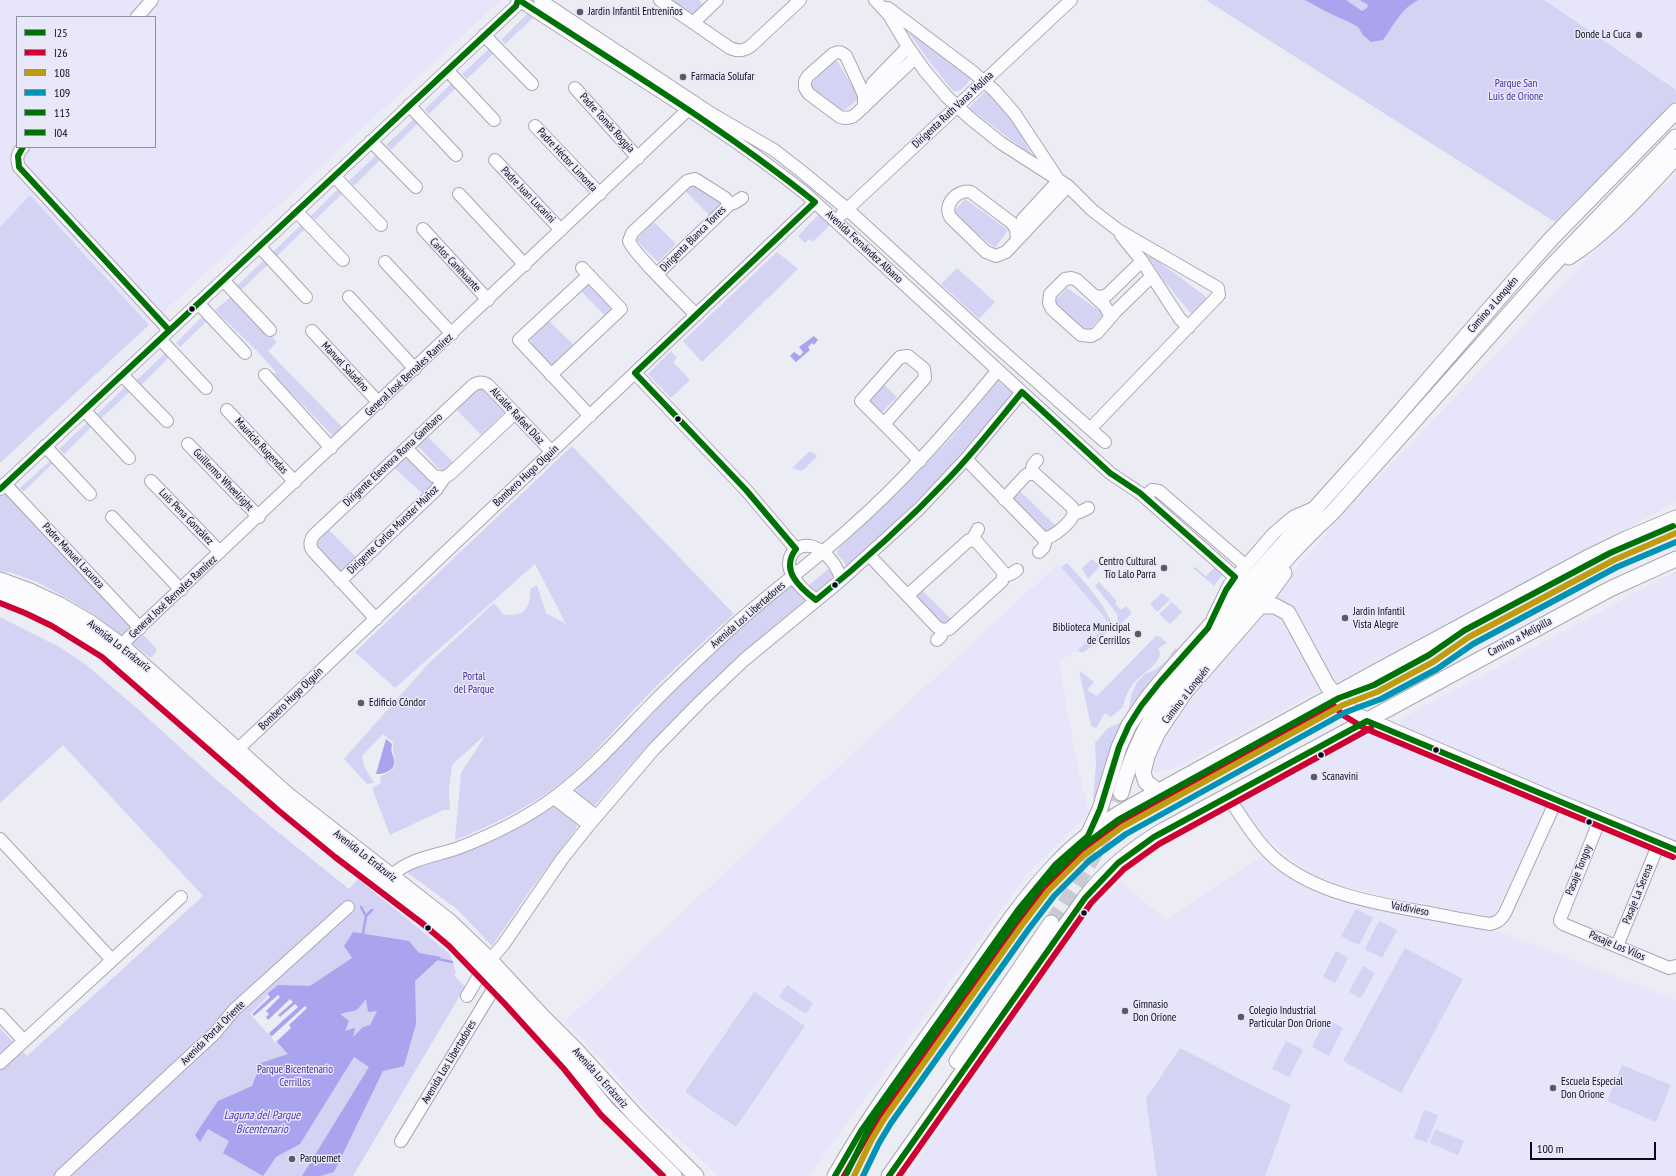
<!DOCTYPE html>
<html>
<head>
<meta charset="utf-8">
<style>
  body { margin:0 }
  #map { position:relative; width:1676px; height:1176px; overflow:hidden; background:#ececf5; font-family:"PT Sans Narrow",sans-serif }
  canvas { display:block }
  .legend { position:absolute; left:16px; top:16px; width:140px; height:132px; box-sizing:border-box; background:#e8e8f9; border:1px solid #908f9f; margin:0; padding:5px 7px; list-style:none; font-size:12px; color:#0b0a17 }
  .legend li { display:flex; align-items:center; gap:8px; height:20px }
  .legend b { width:20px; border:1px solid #908f9f }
  .scale { position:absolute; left:1530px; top:1142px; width:126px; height:18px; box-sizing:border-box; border:2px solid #0b0a17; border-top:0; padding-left:5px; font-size:12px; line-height:14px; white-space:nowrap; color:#0b0a17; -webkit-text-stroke:3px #e8e8f9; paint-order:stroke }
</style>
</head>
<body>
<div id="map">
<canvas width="1676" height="1176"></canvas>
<ul class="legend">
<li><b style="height:5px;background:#007106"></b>I25</li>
<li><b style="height:5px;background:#c03"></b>I26</li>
<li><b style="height:5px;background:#c09c10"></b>108</li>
<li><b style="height:5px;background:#0093b3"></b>109</li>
<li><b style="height:5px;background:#007106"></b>113</li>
<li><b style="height:5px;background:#007106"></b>I04</li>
</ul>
<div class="scale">100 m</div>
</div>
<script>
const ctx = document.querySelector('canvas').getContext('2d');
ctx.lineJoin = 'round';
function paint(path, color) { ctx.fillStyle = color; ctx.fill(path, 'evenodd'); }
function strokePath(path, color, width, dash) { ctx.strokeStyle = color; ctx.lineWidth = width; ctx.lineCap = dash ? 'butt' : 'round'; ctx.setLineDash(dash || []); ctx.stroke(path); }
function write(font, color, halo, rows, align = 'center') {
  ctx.font = font + ' "PT Sans Narrow",sans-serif'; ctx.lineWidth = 3; ctx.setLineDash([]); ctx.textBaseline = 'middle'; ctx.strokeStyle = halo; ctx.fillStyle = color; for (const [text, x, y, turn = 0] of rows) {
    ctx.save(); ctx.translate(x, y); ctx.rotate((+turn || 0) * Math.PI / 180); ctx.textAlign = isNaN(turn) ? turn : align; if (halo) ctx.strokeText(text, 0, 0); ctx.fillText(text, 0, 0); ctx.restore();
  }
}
const built = new Path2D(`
  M0 0H501L149 325 30 195 0 227ZM17 17H155V147H17Z
  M1542 0H1676V91Z
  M1676 172V502L1173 769 1150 773 1166 732 1296 568 1344 513 1617 228 1642 203 1669 182Z
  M1058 564 1110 624 1059 663 1077 764 1089 813 1027 874 809 1176H718L666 1127H663L566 1021 797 805Z
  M1676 571V841L1404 735 1401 719Z
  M1374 732 1548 802 1494 917 1387 897 1341 886 1305 871 1262 834 1240 804Z
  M1263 855 1355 903 1503 933 1676 1000V1176H907L1086 918 1120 881 1166 920Z`);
const green = new Path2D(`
  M669 0H699L704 5 698 14 691 15Z
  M1206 0H1544L1676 90V101L1555 222Z
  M529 12 534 17 505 44 501 40Z
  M911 32 968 75 970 79C967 85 960 93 953 91L926 57 909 33Z
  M491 47 495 52 467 79 462 74Z
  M835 58 860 98 841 113 809 86Z
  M453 82 458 86 429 114 425 109Z
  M986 91 1007 111 1033 156 969 108Z
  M415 118 419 122 391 150 386 145Z
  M377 154 382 158 354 186 349 181Z
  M691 185H698L719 200 722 204 710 216 685 191Z
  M339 188 343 193 315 220 311 216Z
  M30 195 149 325 0 463V227Z
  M965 199 1008 230 995 248 952 213Z
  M819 214 830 225 813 242 809 239 805 243 798 236Z
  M654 222 676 244 658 262 636 240Z
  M301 225 305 229 277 256 273 252Z
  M777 252 798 269 702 362 683 341Z
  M1150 255 1205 296 1209 301 1192 315 1164 281 1148 257Z
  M265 259 270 263 241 290 237 286Z
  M957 268 995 302 979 319 941 284Z
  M590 283 614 308 605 316 581 291Z
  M1067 288 1104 314 1087 332 1054 302Z
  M233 295 277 342 268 351 344 429 334 437 273 374 276 372 257 351 215 310Z
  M204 315 208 320 180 347 176 343Z
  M547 319 574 345 551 367 531 347 532 342 528 338Z
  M671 351 677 358 673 362 690 380 671 398 648 374Z
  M165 353 169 357 141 385 137 380Z
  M998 381 1013 393C964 457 907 512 847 566L837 553 838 549 898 493 951 438Z
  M882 383 897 397 881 413 866 400Z
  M126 386 130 391 102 418 97 414Z
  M478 388H483L505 412 481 435 455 408Z
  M88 422 92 426 64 454 59 449Z
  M426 435 454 463 443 473 416 444Z
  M572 446 734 614C703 642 672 670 643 700 613 731 585 766 550 791 521 811 488 827 455 840L461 773 486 734 452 765 449 790 450 810H443L390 835 372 788 381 783 380 777C405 765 392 764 393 742L383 734 362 756 364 766 374 783 367 784 344 759 428 664 494 603 503 614C523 618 531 609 530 589L537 585 546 613 566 624 535 564 395 688 355 652Z
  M810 451 817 455 816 458 802 471 792 468Z
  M405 455 434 484 423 494 393 467Z
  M52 459 54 462 23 492 20 488Z
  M1018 489 1057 527 1047 537 1038 528 1039 523 1017 502 1015 504 1009 498Z
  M7 491 156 648V652L152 657H149L98 617 65 597 37 582 12 573 0 571V493Z
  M328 529 356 557 340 573 315 545V540Z
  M1092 559 1100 566 1088 579 1082 568Z
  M1067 563C1081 578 1105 604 1112 624 1104 638 1095 645 1082 653L1077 650 1110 624 1061 567Z
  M1216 566 1224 573 1214 586 1193 568 1195 567 1206 576Z
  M828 569 833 574 832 578 817 590H813L809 585Z
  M1099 582 1117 601 1115 603 1121 610 1126 606 1132 613 1119 626 1117 614 1095 586Z
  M793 584 805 600C731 662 661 727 599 801L593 806 591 805 577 794 576 791 579 786 602 765 682 683 753 617Z
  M921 589 951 619 943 627 912 597Z
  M1162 593 1170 600 1157 612 1150 604Z
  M1172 602 1182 612 1170 624 1159 614Z
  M0 617 61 648 85 664 139 710 213 777 274 829 349 889 358 879 450 954 456 973 454 975 465 987 353 1176H0V1028L27 1056 203 896 63 745 0 803Z
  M1156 636 1160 637 1167 643 1158 648C1167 660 1140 675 1133 684 1127 692 1125 698 1123 707L1111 717 1105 713 1096 728 1091 726 1079 670 1094 682 1087 690 1097 696Z
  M1175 648 1177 650 1148 683 1133 707 1107 761 1095 800 1093 798 1096 765 1095 743 1107 729 1121 722 1129 709 1131 695 1137 682 1145 674 1155 670 1167 660Z
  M553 807H555L575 822 577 825 576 829 531 889 492 946 458 910 408 873V871L415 867C446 858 475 849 505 834 521 826 536 814 553 807Z
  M1356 909 1373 918 1359 945 1341 936Z
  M1379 921 1397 930 1382 958 1365 949Z
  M421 927 430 929 466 962 472 969V974L453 954Z
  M1405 948 1463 979 1401 1093 1343 1061Z
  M1336 951 1348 958 1335 983 1323 977Z
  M1363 966 1375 973 1361 998 1349 992Z
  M787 985 813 1003 806 1014 779 997Z
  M754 992 805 1026 736 1127 685 1092Z
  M1326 1019 1343 1028 1329 1056 1312 1047Z
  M1286 1041 1303 1050 1289 1077 1272 1069Z
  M1180 1048 1291 1105 1265 1176H1157L1146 1099Z
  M1622 1065 1671 1085 1656 1122 1607 1101Z
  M1424 1110 1438 1115 1427 1143 1414 1138Z
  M1435 1129 1464 1141 1458 1155 1430 1143Z`);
const water = new Path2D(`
  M1305 0H1346L1362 11 1367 8 1368 5 1360 0H1418C1400 10 1394 25 1383 40L1371 42 1363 35 1358 27 1351 23 1327 12Z
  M814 336 818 340 814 345 812 343 808 347 810 350 796 362 790 356 794 352 800 356 803 352 799 347Z
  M386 739 392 744C390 753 393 752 394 760 397 769 384 775 376 774Z
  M353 932 409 941 419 953 441 957 415 981 416 1024 404 1066 383 1071 334 1172 320 1176H302L369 1067 354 1057 300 1144 276 1157 263 1176 223 1153 229 1141 208 1129 200 1142 195 1135 218 1101 252 1086 261 1063 288 1054 252 1014 270 997 267 994 278 985 310 986 352 958 344 946ZM366 999 368 1012 377 1011 370 1025 363 1027 353 1037 355 1028 345 1031 349 1021 340 1014 357 1010Z`);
const pier = new Path2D(`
  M267 994 270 997 252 1014 254 1016 278 995 280 997 266 1011 269 1014 266 1017 268 1020 290 999 293 1002 278 1015 280 1017 295 1004 298 1007 268 1034 250 1014 267 997 266 996Z
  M305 1006 307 1008 289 1025 291 1028 275 1043 271 1037Z`);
const stream = new Path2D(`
  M361 907 366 916 363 933
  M366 916 372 910
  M438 959 452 962`);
const majorTunnel = new Path2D(`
  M1051 923C1080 880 1105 844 1121 793`);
const minor = new Path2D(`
  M519 0C615 65 716 122 806 194L1110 473 1140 493 1235 577
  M540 0 712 114 774 150 801 171 847 209 991 341 1105 442
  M660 0 730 48C739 52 745 51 752 45L800 0
  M875 0 889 15 908 47 925 71 947 97 971 119 1001 143 1068 186 1092 210 1118 230 1218 288 1219 295 1090 429
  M888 8 973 72 995 91 1015 114 1056 176
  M137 17 152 0
  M694 22 717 0
  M484 35 532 84
  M447 70 494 120
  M575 88 638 158
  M871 100 869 92 873 83 908 47
  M409 105 456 155
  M864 107V95L846 56C842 52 838 51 833 54L808 76 805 81V88L809 94 840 117 845 118 852 117 856 114 915 58
  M535 126 600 194
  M371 141 416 187
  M23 147C17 153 16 159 19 167L169 330
  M495 160 561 230
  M334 176 381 225
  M459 194 525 265
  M728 203H734L742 198
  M296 211 343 260
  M842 214 1071 0
  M423 229 488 300
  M1025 232 1022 226 1023 219 1059 180
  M1121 235 1142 261 1180 319 1189 327
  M1017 240 1016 229 1012 223 971 192C957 189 942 205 951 218L986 252 996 256 1006 252 1068 186
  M259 246 306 297
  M385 262 452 334
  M657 274 728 206 727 201 725 198 695 179 687 181 632 233 629 241C632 252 685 303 696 315
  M589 275 519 340 590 416
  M223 280 270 330
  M1094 296 1101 297 1107 295 1142 261
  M349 297 415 369
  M198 303 245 353
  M1111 317 1105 306 1077 280 1071 278 1065 279 1050 294 1049 303 1052 309 1081 335 1091 336 1097 333 1116 311 1152 276
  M312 331 379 403
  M160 339 206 388
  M635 373 746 490 796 549
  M122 375 167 421
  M265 375 331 448
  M551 375 621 309 582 268
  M84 410 129 458
  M227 410 295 482
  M884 424 925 378 924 369 908 356 900 357 861 401C881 421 901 441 920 461
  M188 444 259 517
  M45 446 90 494
  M406 448 434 476 444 478 450 474 515 413
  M966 459 1043 538C1052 540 1072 521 1074 513L1072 507 1034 473 1026 475 1004 499
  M1031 473 1033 465 1037 460
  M151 481 220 552
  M5 484 140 628
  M0 489 516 6 518 0
  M1144 497 1152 490 1159 491 1245 565
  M1074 513 1080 512 1088 508
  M112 517 181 590
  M972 540 978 529
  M1039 552 1044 547 1046 538
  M869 555 937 627 943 630 949 629 1002 581 1004 573 977 542 969 540 908 595
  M1004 576 1011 574 1017 570
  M340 581 436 490 444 478
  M816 600C801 589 777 566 796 549 816 537 837 562 841 580
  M1213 618 1229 585 1274 533 1293 517 1316 507
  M376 619 313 551C309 546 310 540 314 535L471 387C476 382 482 381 488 385L552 452
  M937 640 941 636 943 630
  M121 645 695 103
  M237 750 815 202
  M564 791 596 816
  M1227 796C1243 818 1257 844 1278 861 1318 894 1375 903 1424 912 1446 916 1468 921 1490 924 1498 922 1501 920 1505 913L1556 801
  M554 798 589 825
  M1600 819 1561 917 1560 921 1563 924 1669 968 1676 966
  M0 839 112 960
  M391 876C409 858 437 856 461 847 494 834 527 818 556 796 591 770 619 738 649 707 674 681 700 657 727 632 765 596 808 566 847 531 903 482 951 427 998 370
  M1617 946 1659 843
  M490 960 503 945 562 859 589 825 654 749 700 702 744 660 841 580 919 509 966 459 1022 392
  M467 996 483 969
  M0 1015 24 1041
  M0 1063 181 897
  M401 1141 497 983
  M61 1176 215 1033 234 1010 348 907`);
const major = new Path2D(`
  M1569 257C1610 231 1643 192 1676 157
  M0 580 30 591 60 605 91 623 121 645 289 796 449 921 490 960 542 1016 576 1050 635 1115 696 1176
  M0 595C39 607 74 627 107 651L284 805 340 851 428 918 454 940 510 998 570 1064 607 1109 674 1176
  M1260 606H1275L1288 613 1327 685 1343 705 1360 717 1556 801 1676 850
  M1159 792 1146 782 1143 773 1147 756 1158 732 1185 692 1260 606 1284 573
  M1121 793C1129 763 1141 734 1158 708 1181 674 1212 643 1239 613 1269 578 1298 544 1332 513L1549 269 1676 137
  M1089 833 1100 809 1119 747 1129 725 1148 697 1173 667 1363 455 1519 275 1551 239 1676 111
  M957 1061 1051 923
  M835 1176C869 1116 910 1061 950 1005 984 958 1015 907 1055 865 1077 841 1104 822 1132 806L1374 673 1585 559 1626 539 1676 518
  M889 1176 1085 898C1107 869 1133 848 1164 830L1610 589 1676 559`);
const bus1 = new Path2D(`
  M519 0C619 65 722 127 815 202L635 373 746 490 796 549C780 570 799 587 816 600 863 562 907 522 949 478 975 451 998 421 1022 392L1110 473 1140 493 1235 577 1226 590 1208 628 1160 682 1141 706 1129 725 1119 747 1100 809 1088 836 1056 864 1018 910 861 1131 835 1176
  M23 147 18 156 19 167 169 330
  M0 489 516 6 518 0`);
const bus2 = new Path2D(`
  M0 603 25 613 52 626 102 657 279 811 335 857 423 924 449 946 504 1003 564 1069 601 1115 663 1176
  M844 1176 868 1135 1024 915C1053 879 1083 848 1121 822L1333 705 1343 715 1364 728 1673 857
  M899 1176 1091 903 1124 869 1159 844 1371 728`);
const bus3 = new Path2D(`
  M854 1176 872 1139 884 1119 1022 925 1048 891 1084 855 1122 827 1343 705 1377 692 1433 662 1469 637 1614 560 1676 533`);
const bus4 = new Path2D(`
  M863 1176 879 1143 891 1123 1028 930 1054 896 1089 861 1126 834 1346 712 1381 699 1437 669 1473 644 1617 567 1676 542`);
const bus5 = new Path2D(`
  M847 1173 865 1136 877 1114 1016 920 1042 885 1079 849 1118 820 1339 698 1374 685 1429 655 1465 630 1610 553 1673 526`);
const bus6 = new Path2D(`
  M889 1176 1085 898 1118 863 1154 837 1367 721 1676 850`);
const markers = [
  [580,12,4,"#5a5965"],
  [1639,35,4,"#5a5965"],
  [683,77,4,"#5a5965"],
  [192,309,3.5,"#0b0a17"],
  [678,419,3.5,"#0b0a17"],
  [1164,568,4,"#5a5965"],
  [835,585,3.5,"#0b0a17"],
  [1345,618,4,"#5a5965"],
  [1138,634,4,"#5a5965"],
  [361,703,4,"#5a5965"],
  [1436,750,3.5,"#0b0a17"],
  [1321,755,3.5,"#0b0a17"],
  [1314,777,4,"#5a5965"],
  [1589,822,3.5,"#0b0a17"],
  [1084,913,3.5,"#0b0a17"],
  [428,928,3.5,"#0b0a17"],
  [1125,1011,4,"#5a5965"],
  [1241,1017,4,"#5a5965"],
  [1553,1088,4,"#5a5965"],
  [292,1159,4,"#5a5965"]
];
const poiNames = [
  ["Jardin Infantil Entreniños",588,12],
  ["Donde La Cuca",1631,35,"right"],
  ["Farmacia Solufar",691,77],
  ["Centro Cultural",1156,562,"right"],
  ["Tío Lalo Parra",1156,575,"right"],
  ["Jardin Infantil",1353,612],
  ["Vista Alegre",1353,625],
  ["Biblioteca Municipal",1130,628,"right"],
  ["de Cerrillos",1130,641,"right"],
  ["Edificio Cóndor",369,703],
  ["Scanavini",1322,777],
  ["Gimnasio",1133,1005],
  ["Don Orione",1133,1018],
  ["Colegio Industrial",1249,1011],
  ["Particular Don Orione",1249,1024],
  ["Escuela Especial",1561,1082],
  ["Don Orione",1561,1095],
  ["Parquemet",300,1159]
];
const parkNames = [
  ["Parque San",1516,84],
  ["Luis de Orione",1516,97],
  ["Portal",474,677],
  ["del Parque",474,690],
  ["Parque Bicentenario",295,1070],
  ["Cerrillos",295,1083]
];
const streetNames = [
  ["Dirigenta Ruth Varas Molina",953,110,-43],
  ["Padre Tomás Roggia",607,123,48],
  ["Padre Héctor Limonta",567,160,47],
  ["Padre Juan Lucarini",528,195,46],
  ["Dirigenta Blanca Torres",693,239,-45],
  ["Avenida Fernández Albano",864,247,43],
  ["Carlos Canihuante",455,265,47],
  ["Camino a Lonquén",1493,305,-49],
  ["Manuel Saladino",345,367,47],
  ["General José Bernales Ramírez",409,375,-43],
  ["Alcalde Rafael Díaz",517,416,47],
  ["Mauricio Rugendas",261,446,47],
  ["Dirigente Eleonora Roma Gambaro",393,460,-43],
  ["Bombero Hugo Olguín",526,476,-43],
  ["Guillermo Wheelright",223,480,46],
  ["Luis Pena González",186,517,46],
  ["Dirigente Carlos Munster Muñoz",393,530,-44],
  ["Padre Manuel Lacunza",73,556,47],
  ["General José Bernales Ramírez",173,597,-43],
  ["Avenida Los Libertadores",748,615,-41],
  ["Camino a Melipilla",1520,637,-28],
  ["Avenida Lo Errázuriz",119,646,38],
  ["Camino a Lonquén",1186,695,-52],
  ["Bombero Hugo Olguín",291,699,-44],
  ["Avenida Lo Errázuriz",365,856,38],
  ["Pasaje Tongoy",1579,870,-68],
  ["Pasaje La Serena",1638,894,-68],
  ["Valdivieso",1410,909,11],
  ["Pasaje Los Vilos",1617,946,23],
  ["Avenida Portal Oriente",213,1033,-45],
  ["Avenida Los Libertadores",449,1062,-59],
  ["Avenida Lo Errázuriz",600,1078,48]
];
const waterNames = [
  ["Laguna del Parque",262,1116],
  ["Bicentenario",262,1130]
];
paint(built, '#e6e5f9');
paint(green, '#d4d3f4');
paint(water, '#aaa3ee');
paint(pier, '#ececf5');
strokePath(stream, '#aaa3ee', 2.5);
strokePath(majorTunnel, '#cacad4', 15, [15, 8]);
strokePath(minor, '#a8a8b2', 14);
strokePath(major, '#a8a8b2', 17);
strokePath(minor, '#fcfcfe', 12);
strokePath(major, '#fcfcfe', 15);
strokePath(bus1, '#007106', 6);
strokePath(bus2, '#c03', 6);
strokePath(bus3, '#c09c10', 6);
strokePath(bus4, '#0093b3', 6);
strokePath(bus5, '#007106', 6);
strokePath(bus6, '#007106', 6);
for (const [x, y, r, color] of markers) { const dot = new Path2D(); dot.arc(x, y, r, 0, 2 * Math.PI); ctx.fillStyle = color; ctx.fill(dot); strokePath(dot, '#e8e8f9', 1.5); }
write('11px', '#0b0a17', '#e8e8f9', poiNames, 'left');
write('11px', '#482ba3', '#e8e8f9', parkNames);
write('11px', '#0b0a17', '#e8e8f9', streetNames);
write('italic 12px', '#5239b1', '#e8e8f9', waterNames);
</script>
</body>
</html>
